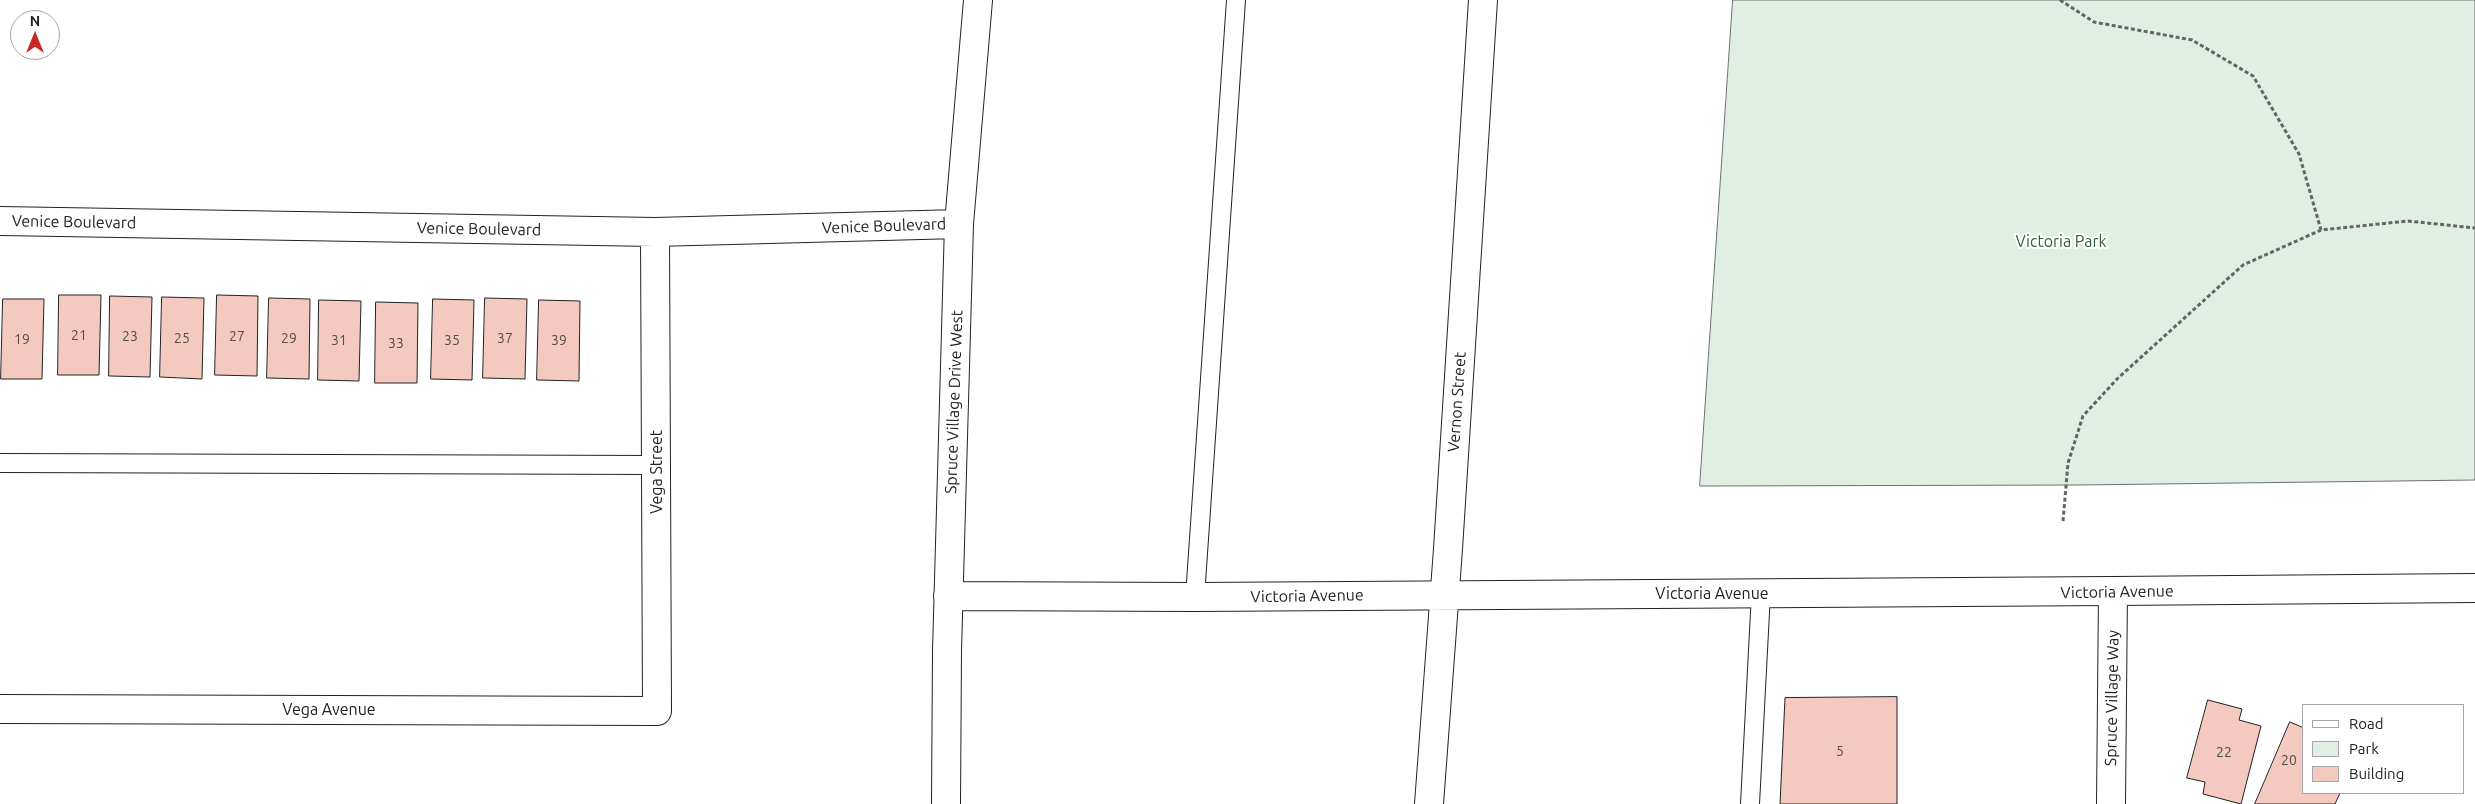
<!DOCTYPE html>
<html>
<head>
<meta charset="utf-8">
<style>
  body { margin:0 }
  #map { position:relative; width:2475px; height:804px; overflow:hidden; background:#fff; font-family:Ubuntu,sans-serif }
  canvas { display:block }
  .legend { position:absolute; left:2302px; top:704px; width:162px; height:90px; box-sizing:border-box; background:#fff; border:1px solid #a7a7a7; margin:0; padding:6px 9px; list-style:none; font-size:15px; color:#222 }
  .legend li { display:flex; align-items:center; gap:10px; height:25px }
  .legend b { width:25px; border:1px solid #a7a7a7 }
  .north { position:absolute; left:10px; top:10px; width:50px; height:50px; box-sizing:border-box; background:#fff; border:1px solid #a7a7a7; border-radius:50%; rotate:0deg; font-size:14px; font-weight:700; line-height:20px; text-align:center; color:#222 }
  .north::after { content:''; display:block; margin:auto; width:18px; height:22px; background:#c62828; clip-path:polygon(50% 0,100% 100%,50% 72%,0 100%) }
</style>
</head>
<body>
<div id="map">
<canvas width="2475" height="804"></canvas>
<ul class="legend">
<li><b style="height:6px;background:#fff"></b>Road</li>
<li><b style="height:14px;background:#e0efe3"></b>Park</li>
<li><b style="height:14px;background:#f3c9c0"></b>Building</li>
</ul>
<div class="north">N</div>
</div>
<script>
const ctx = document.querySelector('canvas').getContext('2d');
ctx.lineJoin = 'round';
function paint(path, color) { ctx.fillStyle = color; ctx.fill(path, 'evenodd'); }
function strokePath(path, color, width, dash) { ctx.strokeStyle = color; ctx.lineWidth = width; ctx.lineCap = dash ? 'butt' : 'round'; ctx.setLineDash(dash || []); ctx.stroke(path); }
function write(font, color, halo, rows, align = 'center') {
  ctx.font = font + ' Ubuntu,sans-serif'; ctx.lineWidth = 4; ctx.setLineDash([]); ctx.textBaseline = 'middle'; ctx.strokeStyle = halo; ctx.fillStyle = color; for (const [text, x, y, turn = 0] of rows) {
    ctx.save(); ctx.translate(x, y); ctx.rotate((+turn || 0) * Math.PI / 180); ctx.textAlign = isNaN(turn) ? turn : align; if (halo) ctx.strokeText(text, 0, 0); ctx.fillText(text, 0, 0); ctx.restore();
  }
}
const green = new Path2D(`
  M1733 0H2475V480L2079 485 1700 486Z`);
const building = new Path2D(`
  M59 295H101L99 375H58Z
  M217 295 258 296 257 376 215 375Z
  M110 296 152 297 150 377 109 376Z
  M162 297 204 298 202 379 160 377Z
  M269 298 310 299 309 379 267 378Z
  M485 298 527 299 525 379 483 378Z
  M3 299H44L42 379H1Z
  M433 299 474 300 472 380 431 379Z
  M319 300 361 301 359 381 318 380Z
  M539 300 580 301 579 381 537 380Z
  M376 302 418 303 417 383H375Z
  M1897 697V804H1780L1785 698Z
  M2208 700 2242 709 2239 720 2261 726 2241 804 2203 794 2205 782 2187 778Z
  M2290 722 2304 728V793H2340L2335 804H2255Z`);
const path = new Path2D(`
  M2060 0 2094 22 2192 40 2253 76 2299 154 2321 230
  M2063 521 2068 463 2083 416 2117 379 2243 265 2321 230 2408 221 2475 228`);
const lane = new Path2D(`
  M0 463 657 465
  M1195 597 1236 0
  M1750 804 1761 593`);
const street = new Path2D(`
  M0 221 655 232 959 224
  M948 596 1195 597 2113 591
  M0 709 657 711 655 232
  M946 804 947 651 959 224 978 0
  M1429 804 1448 549 1483 0`);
const secondary = new Path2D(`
  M2111 804 2113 591 2475 588`);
const numberNames = [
  ["21",79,335],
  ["23",130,336],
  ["27",237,336],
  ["25",182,338],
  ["29",289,338],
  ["37",505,338],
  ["19",22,339],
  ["31",339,340],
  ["35",452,340],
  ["39",559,340],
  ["33",396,343],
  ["5",1840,751],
  ["22",2224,752],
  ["20",2289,760]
];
const streetNames = [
  ["Venice Boulevard",74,222,1],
  ["Venice Boulevard",884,226,-2],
  ["Venice Boulevard",479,229,1],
  ["Spruce Village Drive West",954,402,-88],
  ["Vernon Street",1457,402,-86],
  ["Vega Street",657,472,-90],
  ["Victoria Avenue",2117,592,-1],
  ["Victoria Avenue",1712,594],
  ["Victoria Avenue",1307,596,-1],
  ["Spruce Village Way",2112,698,-89],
  ["Vega Avenue",329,710]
];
const parkNames = [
  ["Victoria Park",2061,242]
];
paint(green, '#e0efe3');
strokePath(green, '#6f6f6f', 1);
paint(building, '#f3c9c0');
strokePath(building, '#222', 1);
strokePath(lane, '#222', 20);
strokePath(street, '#222', 30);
strokePath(secondary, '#222', 30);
strokePath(path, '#646464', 3, [4, 2.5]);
strokePath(lane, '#fff', 18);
strokePath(street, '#fff', 28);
strokePath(secondary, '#fff', 28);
write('14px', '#564c4a', null, numberNames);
write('16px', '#222', '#fff', streetNames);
write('16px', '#2f5e38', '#fff', parkNames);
</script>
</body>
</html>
